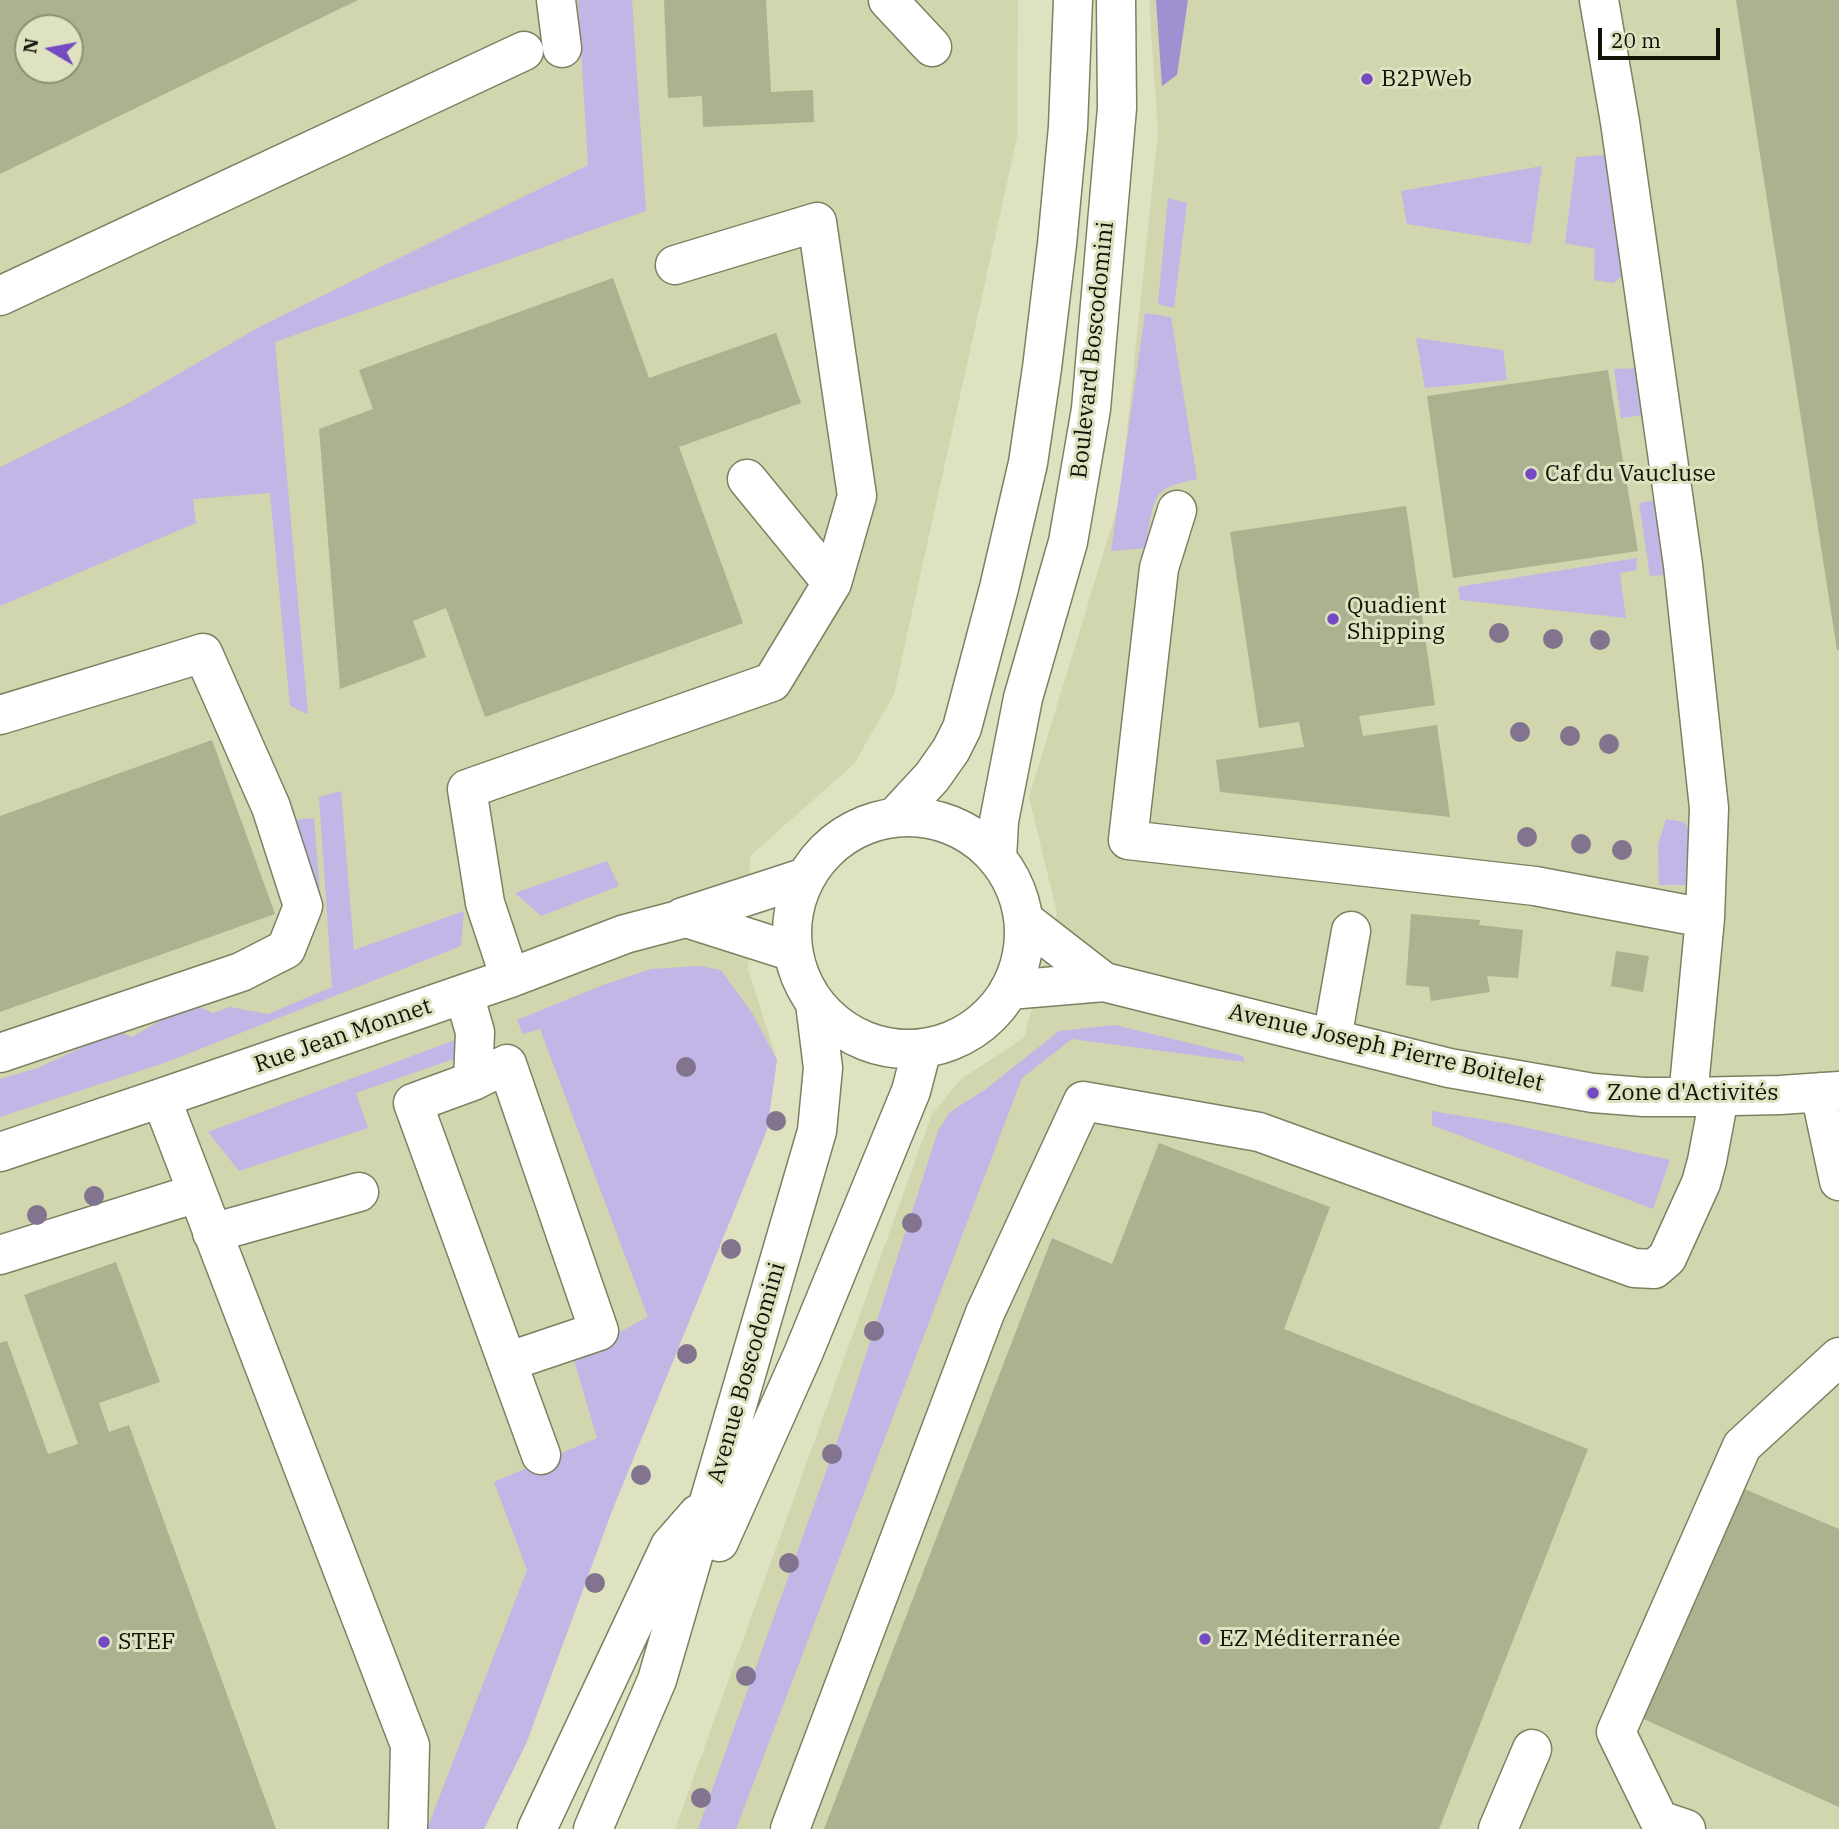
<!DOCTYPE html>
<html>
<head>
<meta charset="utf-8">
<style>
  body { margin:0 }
  #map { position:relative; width:1839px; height:1829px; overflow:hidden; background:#dee2c0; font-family:"IBM Plex Serif",serif }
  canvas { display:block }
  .north { position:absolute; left:14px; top:14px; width:70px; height:70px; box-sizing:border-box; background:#dee2c0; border:2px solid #8c8f76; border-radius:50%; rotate:280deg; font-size:19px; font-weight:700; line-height:28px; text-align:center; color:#121307 }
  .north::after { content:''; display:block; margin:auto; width:24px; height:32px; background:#744ac3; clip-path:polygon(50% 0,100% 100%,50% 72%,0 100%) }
  .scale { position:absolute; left:1598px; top:28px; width:122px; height:32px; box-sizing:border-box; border:4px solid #121307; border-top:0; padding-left:9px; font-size:21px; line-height:24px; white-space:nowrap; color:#121307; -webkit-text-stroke:5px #dee2c0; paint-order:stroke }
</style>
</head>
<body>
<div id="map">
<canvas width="1839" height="1829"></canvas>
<div class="north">N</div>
<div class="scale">20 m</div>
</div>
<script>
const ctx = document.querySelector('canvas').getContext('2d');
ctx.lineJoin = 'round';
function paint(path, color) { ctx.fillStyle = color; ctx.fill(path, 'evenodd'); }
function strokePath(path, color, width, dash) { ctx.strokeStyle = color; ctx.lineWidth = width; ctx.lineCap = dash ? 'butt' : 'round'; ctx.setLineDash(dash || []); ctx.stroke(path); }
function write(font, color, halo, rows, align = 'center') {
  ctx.font = font + ' "IBM Plex Serif",serif'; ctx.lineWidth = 6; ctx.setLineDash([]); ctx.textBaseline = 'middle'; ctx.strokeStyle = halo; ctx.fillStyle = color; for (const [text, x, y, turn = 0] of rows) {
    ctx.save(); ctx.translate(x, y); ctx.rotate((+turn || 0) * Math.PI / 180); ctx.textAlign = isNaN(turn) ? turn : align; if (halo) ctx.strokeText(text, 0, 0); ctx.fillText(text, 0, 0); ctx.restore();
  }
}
const built = new Path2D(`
  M0 0H1018L1017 138 894 694 854 764 750 856 748 969 777 1060 767 1130 612 1511 526 1744 484 1829H0ZM28 28H70V70H28Z
  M1149 0H1839V1829H675L932 1114 961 1079 1024 1038 1057 913 1029 797 1120 499 1158 132Z`);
const green = new Path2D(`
  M578 0H632L646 211 275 342 308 714 290 706 270 493 193 499 196 523 0 606V467L125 405 261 326 588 165Z
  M1606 155 1622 271 1621 277 1613 283 1594 280 1595 249 1565 243 1576 157Z
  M1542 166 1531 244 1407 224 1401 191Z
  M1168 198 1187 203 1174 308 1158 304Z
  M1145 313 1171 317 1197 479C1185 482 1169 484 1160 493 1151 503 1148 534 1146 548L1111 551Z
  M1416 338 1503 350 1507 380 1425 388Z
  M1640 368 1644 415 1621 418 1614 369Z
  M1659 499 1667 575 1650 576 1639 503Z
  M1637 558 1636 570 1620 573 1626 618 1460 600 1458 587Z
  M341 791 354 950 464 911 461 946 167 1062 0 1117V1079L38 1068 117 1031 132 1037 191 1003 213 1013 230 1007 268 1014 332 987 319 797Z
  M314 818 320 893 313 889 287 821Z
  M1666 819 1684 822 1690 832 1691 885H1659L1658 845Z
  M607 861 619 886 541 916 515 893Z
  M699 966 721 970 752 1013 777 1060 767 1130 612 1511 526 1744 484 1829H427L527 1570 494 1482 597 1438 573 1357 648 1317 540 1029 523 1034 517 1020 603 985 651 969Z
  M1115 1025 1243 1056 1245 1062 1072 1039 1022 1078 736 1829H698L847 1413 938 1131 950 1112 986 1089 1059 1031Z
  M455 1040 459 1057 356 1093 368 1128 239 1171 208 1132Z
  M1432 1111 1510 1124 1670 1160 1653 1209 1432 1125Z`);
const forest = new Path2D(`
  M1156 0H1188L1177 75 1162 86Z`);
const building = new Path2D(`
  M0 0H358L0 174ZM28 28H70V70H28Z
  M664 0H766L771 92 813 90 814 122 703 127 702 96 668 98Z
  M1736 0H1839V650H1837Z
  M613 278 649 378 776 333 801 403 679 447 743 623 485 717 446 608 413 621 426 657 340 689 319 429 373 409 359 370Z
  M1608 370 1638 551 1453 578 1427 396Z
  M1406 506 1435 705 1359 716 1363 736 1437 725 1450 817 1220 792 1216 760 1304 747 1299 722 1259 728 1230 532Z
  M212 740 275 914 0 1012V816Z
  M1411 914 1480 920 1479 925 1523 930 1518 978 1487 976 1490 992 1431 1001 1429 987 1406 985Z
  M1616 951 1649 956 1643 992 1611 986Z
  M1159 1143 1330 1207 1284 1329 1588 1449 1439 1829H824L1052 1238 1112 1264Z
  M116 1262 160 1382 99 1403 109 1432 129 1425 276 1829H0V1343L7 1341 48 1454 78 1444 24 1295Z
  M1742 1488 1839 1529V1807L1637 1716Z`);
const minor = new Path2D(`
  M556 0 562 48
  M888 0 932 47
  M1599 0 1620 122 1683 565 1709 808 1705 918 1688 1097
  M675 265 817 222 857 496 832 583
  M0 296 524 51
  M1177 510 1159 568 1128 840 1535 886 1705 918
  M0 715 203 653 271 807 303 906 286 949 241 972 0 1053
  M683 917 793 952
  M1024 920 1104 982
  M510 978 485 903 467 789 772 682 832 583 747 479
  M1009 990 1104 982 1449 1068 1593 1093 1644 1097H1688L1780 1095 1839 1091
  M464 994 475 1032 473 1081 413 1103 541 1455
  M1332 1039 1351 931
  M473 1081 507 1064 599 1331 507 1362
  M1820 1092 1839 1181
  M161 1098 410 1745 408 1829
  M0 1152 161 1098 510 978 625 934 682 919 683 917 806 877
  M212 1233 359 1192
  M0 1255 197 1193
  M790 1829 985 1313 1083 1101 1259 1132 1634 1268 1654 1269 1667 1258 1701 1183 1707 1161 1719 1097
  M1498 1829 1532 1749
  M1686 1829 1659 1820 1616 1732 1742 1446 1839 1357`);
const major = new Path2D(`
  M895 817 932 777 951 750 962 728 999 588 1028 463 1042 368 1057 244 1068 127 1073 0
  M792 933a116 116 0 1 1 232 0a116 116 0 1 1-232 0Z
  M997 859 999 821 1023 698 1068 542 1091 409 1117 108 1116 0
  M719 1542 803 1354 911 1091 922 1049
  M537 1829 670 1546 698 1514
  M593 1829 657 1680 817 1131 823 1068 815 1003`);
const trees = [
  [1499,633],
  [1553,639],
  [1600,640],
  [1520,732],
  [1570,736],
  [1609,744],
  [1527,837],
  [1581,844],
  [1622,850],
  [686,1067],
  [776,1121],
  [94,1196],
  [37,1215],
  [912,1223],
  [731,1249],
  [874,1331],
  [687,1354],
  [832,1454],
  [641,1475],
  [789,1563],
  [595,1583],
  [746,1676],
  [701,1798]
];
const markers = [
  [1367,79,7,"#744ac3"],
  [1531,474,7,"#744ac3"],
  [1333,619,7,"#744ac3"],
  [1593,1093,7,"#744ac3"],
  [1205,1639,7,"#744ac3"],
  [104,1642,7,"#744ac3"]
];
const poiNames = [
  ["B2PWeb",1381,79],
  ["Caf du Vaucluse",1545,474],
  ["Quadient",1347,606],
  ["Shipping",1347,632],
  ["Zone d'Activités",1607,1093],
  ["EZ Méditerranée",1219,1639],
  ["STEF",118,1642]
];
const streetNames = [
  ["Boulevard Boscodomini",1093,350,-84],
  ["Rue Jean Monnet",343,1036,-19],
  ["Avenue Joseph Pierre Boitelet",1386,1048,13],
  ["Avenue Boscodomini",747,1373,-74]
];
paint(built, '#d1d6ae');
paint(green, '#c1b6e5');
paint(forest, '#a08fd1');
paint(building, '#acb190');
strokePath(minor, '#7d8161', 41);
strokePath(major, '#7d8161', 41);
strokePath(minor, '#fff', 38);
strokePath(major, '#fff', 38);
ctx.fillStyle = '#82738e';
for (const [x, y] of trees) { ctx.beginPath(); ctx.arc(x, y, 10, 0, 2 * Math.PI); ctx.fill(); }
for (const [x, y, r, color] of markers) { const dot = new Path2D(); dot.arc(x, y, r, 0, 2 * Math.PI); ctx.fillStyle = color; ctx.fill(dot); strokePath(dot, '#dee2c0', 2.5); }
write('23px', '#121307', '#dee2c0', poiNames, 'left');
write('23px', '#121307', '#dee2c0', streetNames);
</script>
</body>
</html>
